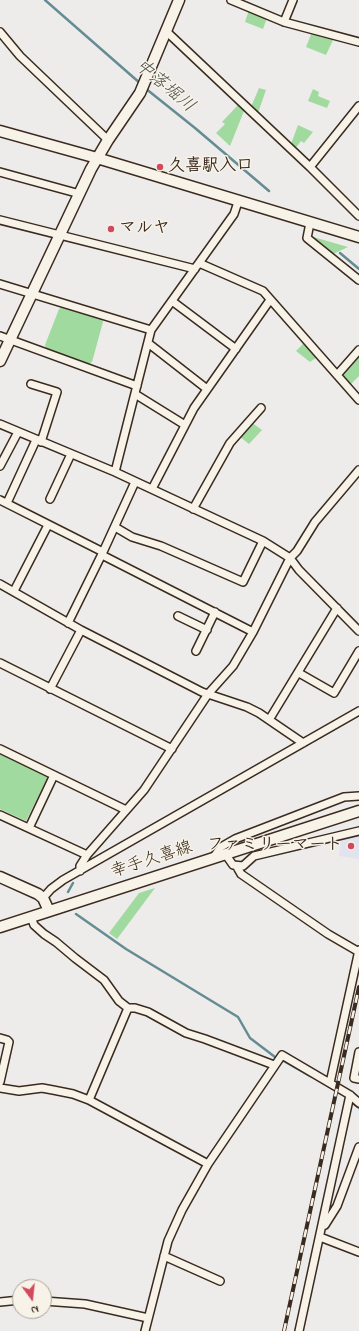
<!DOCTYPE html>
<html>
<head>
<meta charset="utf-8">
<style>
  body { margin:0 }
  #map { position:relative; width:359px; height:1331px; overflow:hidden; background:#edeceb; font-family:"Indie Flower",sans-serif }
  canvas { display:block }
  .north { position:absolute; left:12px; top:1279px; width:40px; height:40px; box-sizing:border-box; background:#f7f3e8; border:1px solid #aca397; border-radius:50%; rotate:165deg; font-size:11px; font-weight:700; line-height:16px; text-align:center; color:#3b2a1e }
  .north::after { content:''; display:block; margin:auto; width:14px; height:18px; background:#d1495b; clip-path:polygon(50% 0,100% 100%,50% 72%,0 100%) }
</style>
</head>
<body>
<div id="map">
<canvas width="359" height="1331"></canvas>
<div class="north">N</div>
</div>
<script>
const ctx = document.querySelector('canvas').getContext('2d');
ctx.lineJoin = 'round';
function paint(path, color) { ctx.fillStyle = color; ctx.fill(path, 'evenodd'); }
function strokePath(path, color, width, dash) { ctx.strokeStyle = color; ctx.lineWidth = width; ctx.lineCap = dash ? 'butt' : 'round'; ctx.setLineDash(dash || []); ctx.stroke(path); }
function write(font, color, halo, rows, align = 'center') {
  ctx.font = font + ' "Indie Flower","Klee One",sans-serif'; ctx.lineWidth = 3; ctx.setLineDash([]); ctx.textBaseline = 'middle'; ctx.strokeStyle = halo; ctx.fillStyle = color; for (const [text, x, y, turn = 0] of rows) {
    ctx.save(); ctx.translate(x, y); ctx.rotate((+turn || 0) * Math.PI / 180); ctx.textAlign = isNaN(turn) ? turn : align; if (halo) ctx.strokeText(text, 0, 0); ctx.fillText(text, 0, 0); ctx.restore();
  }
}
const built = new Path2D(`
  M359 835V859L339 856 341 839Z`);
const green = new Path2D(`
  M249 10 267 18 263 29 245 22Z
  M312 32 334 38 326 55 306 47Z
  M259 88 266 90 258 113 251 107Z
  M313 89 319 92 318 96 330 101 327 108 308 101Z
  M238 105 244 111 230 146 216 133 225 124 222 122Z
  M298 125 313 132 304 143 301 141 295 149 291 144Z
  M310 236 348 247 331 255Z
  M62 307 102 319 103 322 92 362 88 364 46 349 45 345 59 309Z
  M304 343 313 351 316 358 310 362 296 351Z
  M359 353V376L349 386 339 375Z
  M251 422 262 430 249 444 239 436Z
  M0 753 48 777 26 821 0 809Z
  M155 888 117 939 109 933 139 893Z`);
const stream = new Path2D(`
  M45 0 141 84
  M145 88 195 128 269 191
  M340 253 359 269
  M68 892 73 883
  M76 914 126 949 238 1017 250 1038 275 1057
  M282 1060 310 1076
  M354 1104 359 1108`);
const street = new Path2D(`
  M231 0 284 22 359 42
  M284 22 293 0
  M0 32 20 56 108 140
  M167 32 310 167 359 216
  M310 167 359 106
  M0 172 80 194
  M0 220 195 269
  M310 223 307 238 359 280
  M199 263 263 291 359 400
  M0 284 151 330
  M172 301 236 349
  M0 336 137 386
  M148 343 207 389
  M337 375 359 350
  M31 384 57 392 41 442
  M135 394 185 425
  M0 424 115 472 263 541 290 558 299 570 359 631
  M0 466 18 432
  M115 472 151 330 234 214 238 202
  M152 489 194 408 270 300
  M50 499 71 454
  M0 500 103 552
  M7 503 36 440
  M193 509 230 443 261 408
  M115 527 132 537 161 546 243 582 263 541
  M102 555 253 632
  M0 584 81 630 202 692 247 707 259 713 303 743
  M14 591 48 525
  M178 616 207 630
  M68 623 103 552 135 482
  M196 651 215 612
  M0 663 172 749
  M299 673 334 693 359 651
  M50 689 81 630
  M269 720 337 608
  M0 749 126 810
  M0 815 87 855
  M29 828 54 775
  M226 855 233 865 243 866 254 856 359 831
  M213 858 221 847 235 839 344 797 359 796
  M237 867 241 874 328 934 359 952
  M80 871V866L87 855 144 790 208 694 233 666 253 632 290 558 297 551 315 522 359 470
  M43 898 51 889 63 880 359 711
  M31 917 34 925 44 934 56 942 75 958 104 980 119 1001 128 1008
  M0 1038 7 1040 9 1042 0 1082
  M359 1052 354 1078 359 1079
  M330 1083 359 950
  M0 1088 19 1091 42 1088 53 1090 73 1094 89 1100 208 1164
  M89 1100 128 1008H135L148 1012 186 1033 205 1039 274 1065
  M325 1225 337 1206 359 1147
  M320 1237 359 1252
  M164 1256 220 1281
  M44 1301 85 1304 148 1318
  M0 1302 20 1300
  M145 1331 168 1241 182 1210 208 1164 282 1055 350 1095 359 1103
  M299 1331 350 1095`);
const secondary = new Path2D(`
  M0 131 97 158 359 237
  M0 361 91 169 108 140 140 93 179 0
  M0 877 38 894 43 898 49 911
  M0 927 359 811`);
const rail = new Path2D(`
  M284 1331 359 987`);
const markers = [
  [160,167,4,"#d1495b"],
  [111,229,4,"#d1495b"],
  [351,846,4,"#d1495b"]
];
const poiNames = [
  ["久喜駅入口",168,167],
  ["マルヤ",119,229],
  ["ファミリーマート",343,846,"right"]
];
const streetNames = [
  ["幸手久喜線",152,861,-18]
];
const waterNames = [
  ["中落堀川",164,87,40]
];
paint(built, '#e1e4ef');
paint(green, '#a1da9f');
strokePath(stream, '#658c93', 2.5);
strokePath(street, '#3b2a1e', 10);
strokePath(secondary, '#3b2a1e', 13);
strokePath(street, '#f7f3e8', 7);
strokePath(secondary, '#f7f3e8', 10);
strokePath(rail, '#3b2a1e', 4);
strokePath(rail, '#f7f3e8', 2.5, [8]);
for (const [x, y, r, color] of markers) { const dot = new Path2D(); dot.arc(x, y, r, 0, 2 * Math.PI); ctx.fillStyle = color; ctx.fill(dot); strokePath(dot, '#f7f3e8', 1.5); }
write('bold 17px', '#3b2a1e', '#f7f3e8', poiNames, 'left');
write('17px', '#3b2a1e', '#f7f3e8', streetNames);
write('italic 18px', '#4c534f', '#f7f3e8', waterNames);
</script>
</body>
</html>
